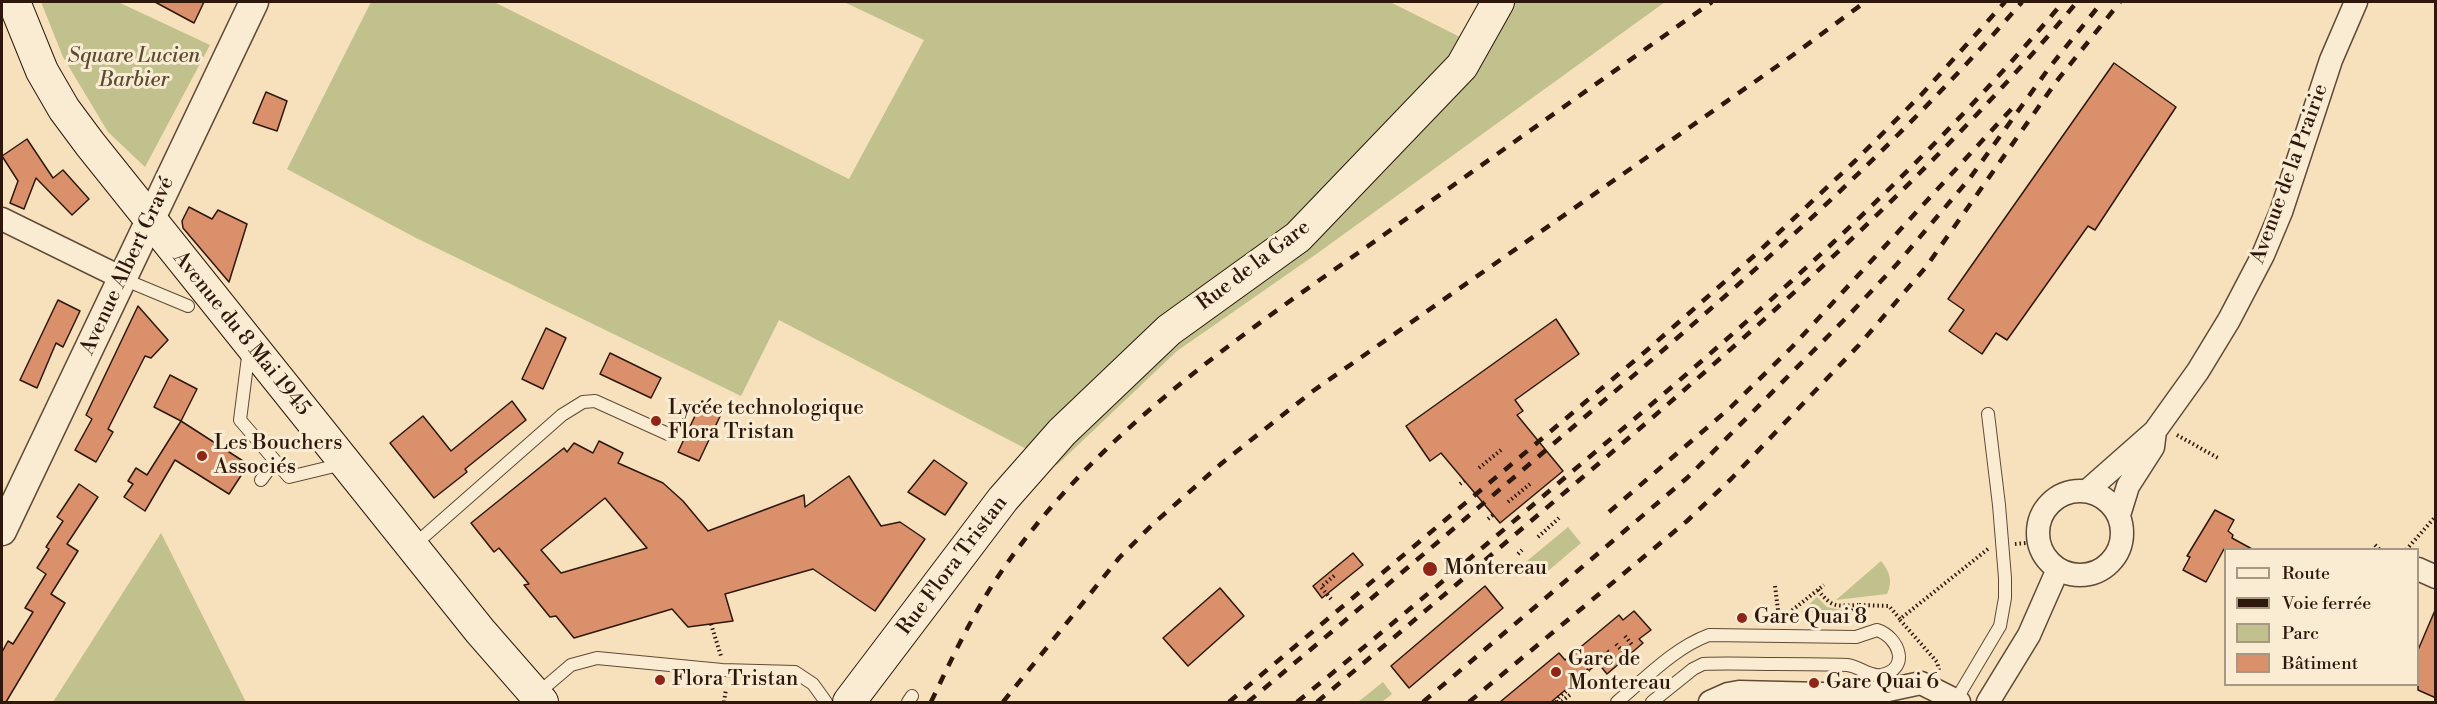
<!DOCTYPE html>
<html>
<head>
<meta charset="utf-8">
<style>
  body { margin:0 }
  #map { position:relative; width:2437px; height:704px; overflow:hidden; background:#f7e1bc; font-family:"Libre Bodoni",serif }
  canvas { display:block }
  .frame { position:absolute; inset:0; border:3px solid #2e180b; pointer-events:none }
  .legend { position:absolute; left:2224px; top:548px; width:195px; height:138px; box-sizing:border-box; background:#faecd3; border:2px solid #a89783; margin:0; padding:8px 10px; list-style:none; font-size:18px; color:#2e180b }
  .legend li { display:flex; align-items:center; gap:12px; height:30px }
  .legend b { width:30px; border:2px solid #a89783 }
</style>
</head>
<body>
<div id="map">
<canvas width="2437" height="704"></canvas>
<div class="frame"></div>
<ul class="legend">
<li><b style="height:8px;background:#faecd3"></b>Route</li>
<li><b style="height:8px;background:#2e180b"></b>Voie ferrée</li>
<li><b style="height:16px;background:#c1c18d"></b>Parc</li>
<li><b style="height:16px;background:#da916b"></b>Bâtiment</li>
</ul>
</div>
<script>
const ctx = document.querySelector('canvas').getContext('2d');
ctx.lineJoin = 'round';
function paint(path, color) { ctx.fillStyle = color; ctx.fill(path, 'evenodd'); }
function strokePath(path, color, width, dash) { ctx.strokeStyle = color; ctx.lineWidth = width; ctx.lineCap = dash ? 'butt' : 'round'; ctx.setLineDash(dash || []); ctx.stroke(path); }
function write(font, color, halo, rows, align = 'center') {
  ctx.font = font + ' "Libre Bodoni",serif'; ctx.lineWidth = 6; ctx.setLineDash([]); ctx.textBaseline = 'middle'; ctx.strokeStyle = halo; ctx.fillStyle = color; for (const [text, x, y, turn = 0] of rows) {
    ctx.save(); ctx.translate(x, y); ctx.rotate((+turn || 0) * Math.PI / 180); ctx.textAlign = isNaN(turn) ? turn : align; if (halo) ctx.strokeText(text, 0, 0); ctx.fillText(text, 0, 0); ctx.restore();
  }
}
const green = new Path2D(`
  M41 2H118L210 45 145 167 108 132 63 57Z
  M371 2H494L849 179 924 40 844 2H1390L1488 51 1509 2H1665L1315 255 1177 351 1057 465 779 320 741 396 416 238 287 169Z
  M1568 527 1581 543 1541 577 1527 561Z
  M161 533 246 702H53Z
  M1881 561C1890 572 1893 582 1887 594L1836 600Z
  M1817 597 1827 607 1846 611 1801 612Z
  M1383 682 1392 694 1382 702H1358Z`);
const building = new Path2D(`
  M155 2H204L194 23Z
  M2114 63 2176 107 2095 230 2088 226 2007 340 1996 333 1982 354 1949 331 1964 310 1948 299Z
  M266 92 287 101 277 131 253 123Z
  M27 139 53 178 63 170 89 199 72 215 36 178 24 209 10 203 18 181 2 156Z
  M189 207 212 219 218 210 247 224 229 282 183 228 182 221Z
  M58 300 80 311 63 347 56 343 37 388 20 380Z
  M138 306 168 340 151 358 145 356 108 429 113 432 96 462 75 450 92 419 86 415Z
  M1556 319 1579 354 1515 400 1523 411 1517 415 1563 471 1500 523 1441 453 1430 461 1406 426Z
  M546 328 566 338 543 389 522 379Z
  M610 353 661 378 651 398 600 374Z
  M170 375 197 389 181 421 154 407Z
  M512 401 526 420 465 469 467 472 434 498 390 443 423 416 451 451Z
  M702 401 723 410 699 461 678 452Z
  M181 421 243 461 239 467 244 471 229 494 175 460 145 511 124 497 133 484 128 481 136 468 147 475Z
  M599 441 623 453 618 463 663 483 683 501 708 531 804 495 805 507 849 476 881 526 900 522 925 539 875 611 813 569 725 594 733 621 688 627 672 609 574 638 556 616 550 617 524 585 529 584 499 548 494 552 471 523 564 448 567 452 574 443 593 453ZM605 498 647 548 561 573 541 550Z
  M934 460 967 483 945 515 908 492Z
  M79 484 98 497 67 544 78 551 51 594 65 603 6 702H2V652L8 641 13 644 33 612 25 608 46 574 37 568 49 549 46 547 63 521 57 517Z
  M2215 510 2234 520 2228 531 2233 535 2232 538 2252 549H2224L2206 582 2183 570 2190 557 2187 556Z
  M1353 553 1363 565 1322 598 1313 586Z
  M1485 586 1503 608 1409 688 1391 666Z
  M1220 588 1244 616 1188 666 1163 638Z
  M2436 608V698L2418 690V650Z
  M1634 611 1651 630 1639 639 1643 643 1607 674 1598 663 1551 702H1500L1559 653 1565 660 1619 615 1623 620Z`);
const path = new Path2D(`
  M2177 435 2218 458
  M1479 468 1501 450
  M1460 484 1464 481
  M1508 502 1530 484
  M1488 519 1493 515
  M1538 537 1559 518
  M2015 544 2038 542
  M2375 545 2380 550
  M2406 550 2436 516
  M1518 554 1522 550
  M1775 586 1778 610 1777 616
  M1818 590C1832 608 1836 606 1858 605
  M1331 599 1321 587 1335 575
  M1785 616 1824 585
  M1845 616 1860 605 1889 606 1900 619 1988 549
  M1900 620 1937 662 1939 670
  M711 624 721 656
  M1625 636 1633 646
  M1616 644 1624 653
  M1607 651 1616 660
  M724 702 726 689
  M1556 702 1559 697 1581 679 1599 657 1606 665
  M1557 702 1562 701 1571 694`);
const service = new Path2D(`
  M123 279 188 306
  M249 349 240 420 289 477 343 464
  M261 480 275 461
  M413 546 562 415 583 402 595 401 668 434
  M537 694 571 665 597 658 722 670 795 672 813 684 826 702
  M1956 700 2000 626 2005 598V578L1999 505 1988 414
  M908 702 912 696
  M1617 702C1646 678 1674 648 1709 635L1856 637 1877 630C1899 637 1911 669 1881 675 1869 677 1859 666 1847 665 1823 664 1800 664 1777 664 1752 664 1727 663 1703 664L1693 669 1652 702`);
const minor = new Path2D(`
  M2 219 122 278
  M2038 533a42 42 0 1 1 84 0a42 42 0 1 1-84 0Z
  M2087 491 2155 431 2198 371 2229 320 2263 255 2281 212 2331 60 2356 2
  M2119 515 2128 486 2153 447 2155 431
  M2418 569 2436 577
  M1710 702 1728 694 1739 692 1865 695 1921 683 1959 702
  M1988 702 2029 635 2058 569`);
const tertiary = new Path2D(`
  M2 531 254 2`);
const secondary = new Path2D(`
  M14 2 42 71 64 109 90 144 480 631 542 702
  M849 702 1003 499 1062 432 1169 330 1298 237 1462 66 1498 2`);
const rail = new Path2D(`
  M1609 512 1731 407 1792 347 2016 104
  M931 702C950 662 969 622 993 584 1091 434 1242 335 1385 234 1494 156 1603 79 1712 2
  M1003 702 1119 558 1153 524 1222 463 1313 391 1793 55 1865 2
  M1229 702 1646 351 1755 255 1855 161 1922 94 2005 2
  M1248 702C1363 606 1478 508 1593 410 1744 282 1892 152 2022 2
  M1297 702C1393 624 1487 544 1581 464 1751 321 1920 173 2063 2
  M1317 702C1413 622 1507 541 1603 460 1770 317 1936 171 2077 2
  M1423 702 1687 478 1848 316 1897 264 1970 178 2049 68 2102 2
  M1469 702 1687 521 1731 479 1859 345 1926 267 2056 82 2120 2`);
const markers = [
  [656,421,6,"#8f2418"],
  [202,456,6,"#8f2418"],
  [1430,569,8,"#8f2418"],
  [1742,618,6,"#8f2418"],
  [1556,672,6,"#8f2418"],
  [660,680,6,"#8f2418"],
  [1814,683,6,"#8f2418"]
];
const parkNames = [
  ["Square Lucien",134,57],
  ["Barbier",134,81]
];
const streetNames = [
  ["Avenue de la Prairie",2290,174,-70],
  ["Avenue Albert Gravé",128,266,-65],
  ["Rue de la Gare",1254,266,-37],
  ["Avenue du 8 Mai 1945",241,334,51],
  ["Rue Flora Tristan",953,566,-53]
];
const poiNames = [
  ["Lycée technologique",668,409],
  ["Flora Tristan",668,433],
  ["Les Bouchers",214,444],
  ["Associés",214,468],
  ["Montereau",1444,569],
  ["Gare Quai 8",1754,618],
  ["Gare de",1568,660],
  ["Montereau",1568,684],
  ["Flora Tristan",672,680],
  ["Gare Quai 6",1826,683]
];
paint(green, '#c1c18d');
paint(building, '#da916b');
strokePath(building, '#2e180b', 1.5);
strokePath(service, '#604a37', 14);
strokePath(minor, '#604a37', 25);
strokePath(tertiary, '#604a37', 31);
strokePath(secondary, '#2e180b', 34);
strokePath(path, '#2e180b', 4, [1.5, 3]);
strokePath(service, '#faecd3', 12);
strokePath(minor, '#faecd3', 22);
strokePath(tertiary, '#faecd3', 28);
strokePath(secondary, '#faecd3', 32);
strokePath(rail, '#2e180b', 4.5, [10, 10]);
for (const [x, y, r, color] of markers) { const dot = new Path2D(); dot.arc(x, y, r, 0, 2 * Math.PI); ctx.fillStyle = color; ctx.fill(dot); strokePath(dot, '#faecd3', 2); }
write('italic 21px', '#5a4b32', '#faecd3', parkNames);
write('21px', '#2e180b', '#faecd3', streetNames);
write('21px', '#2e180b', '#faecd3', poiNames, 'left');
</script>
</body>
</html>
